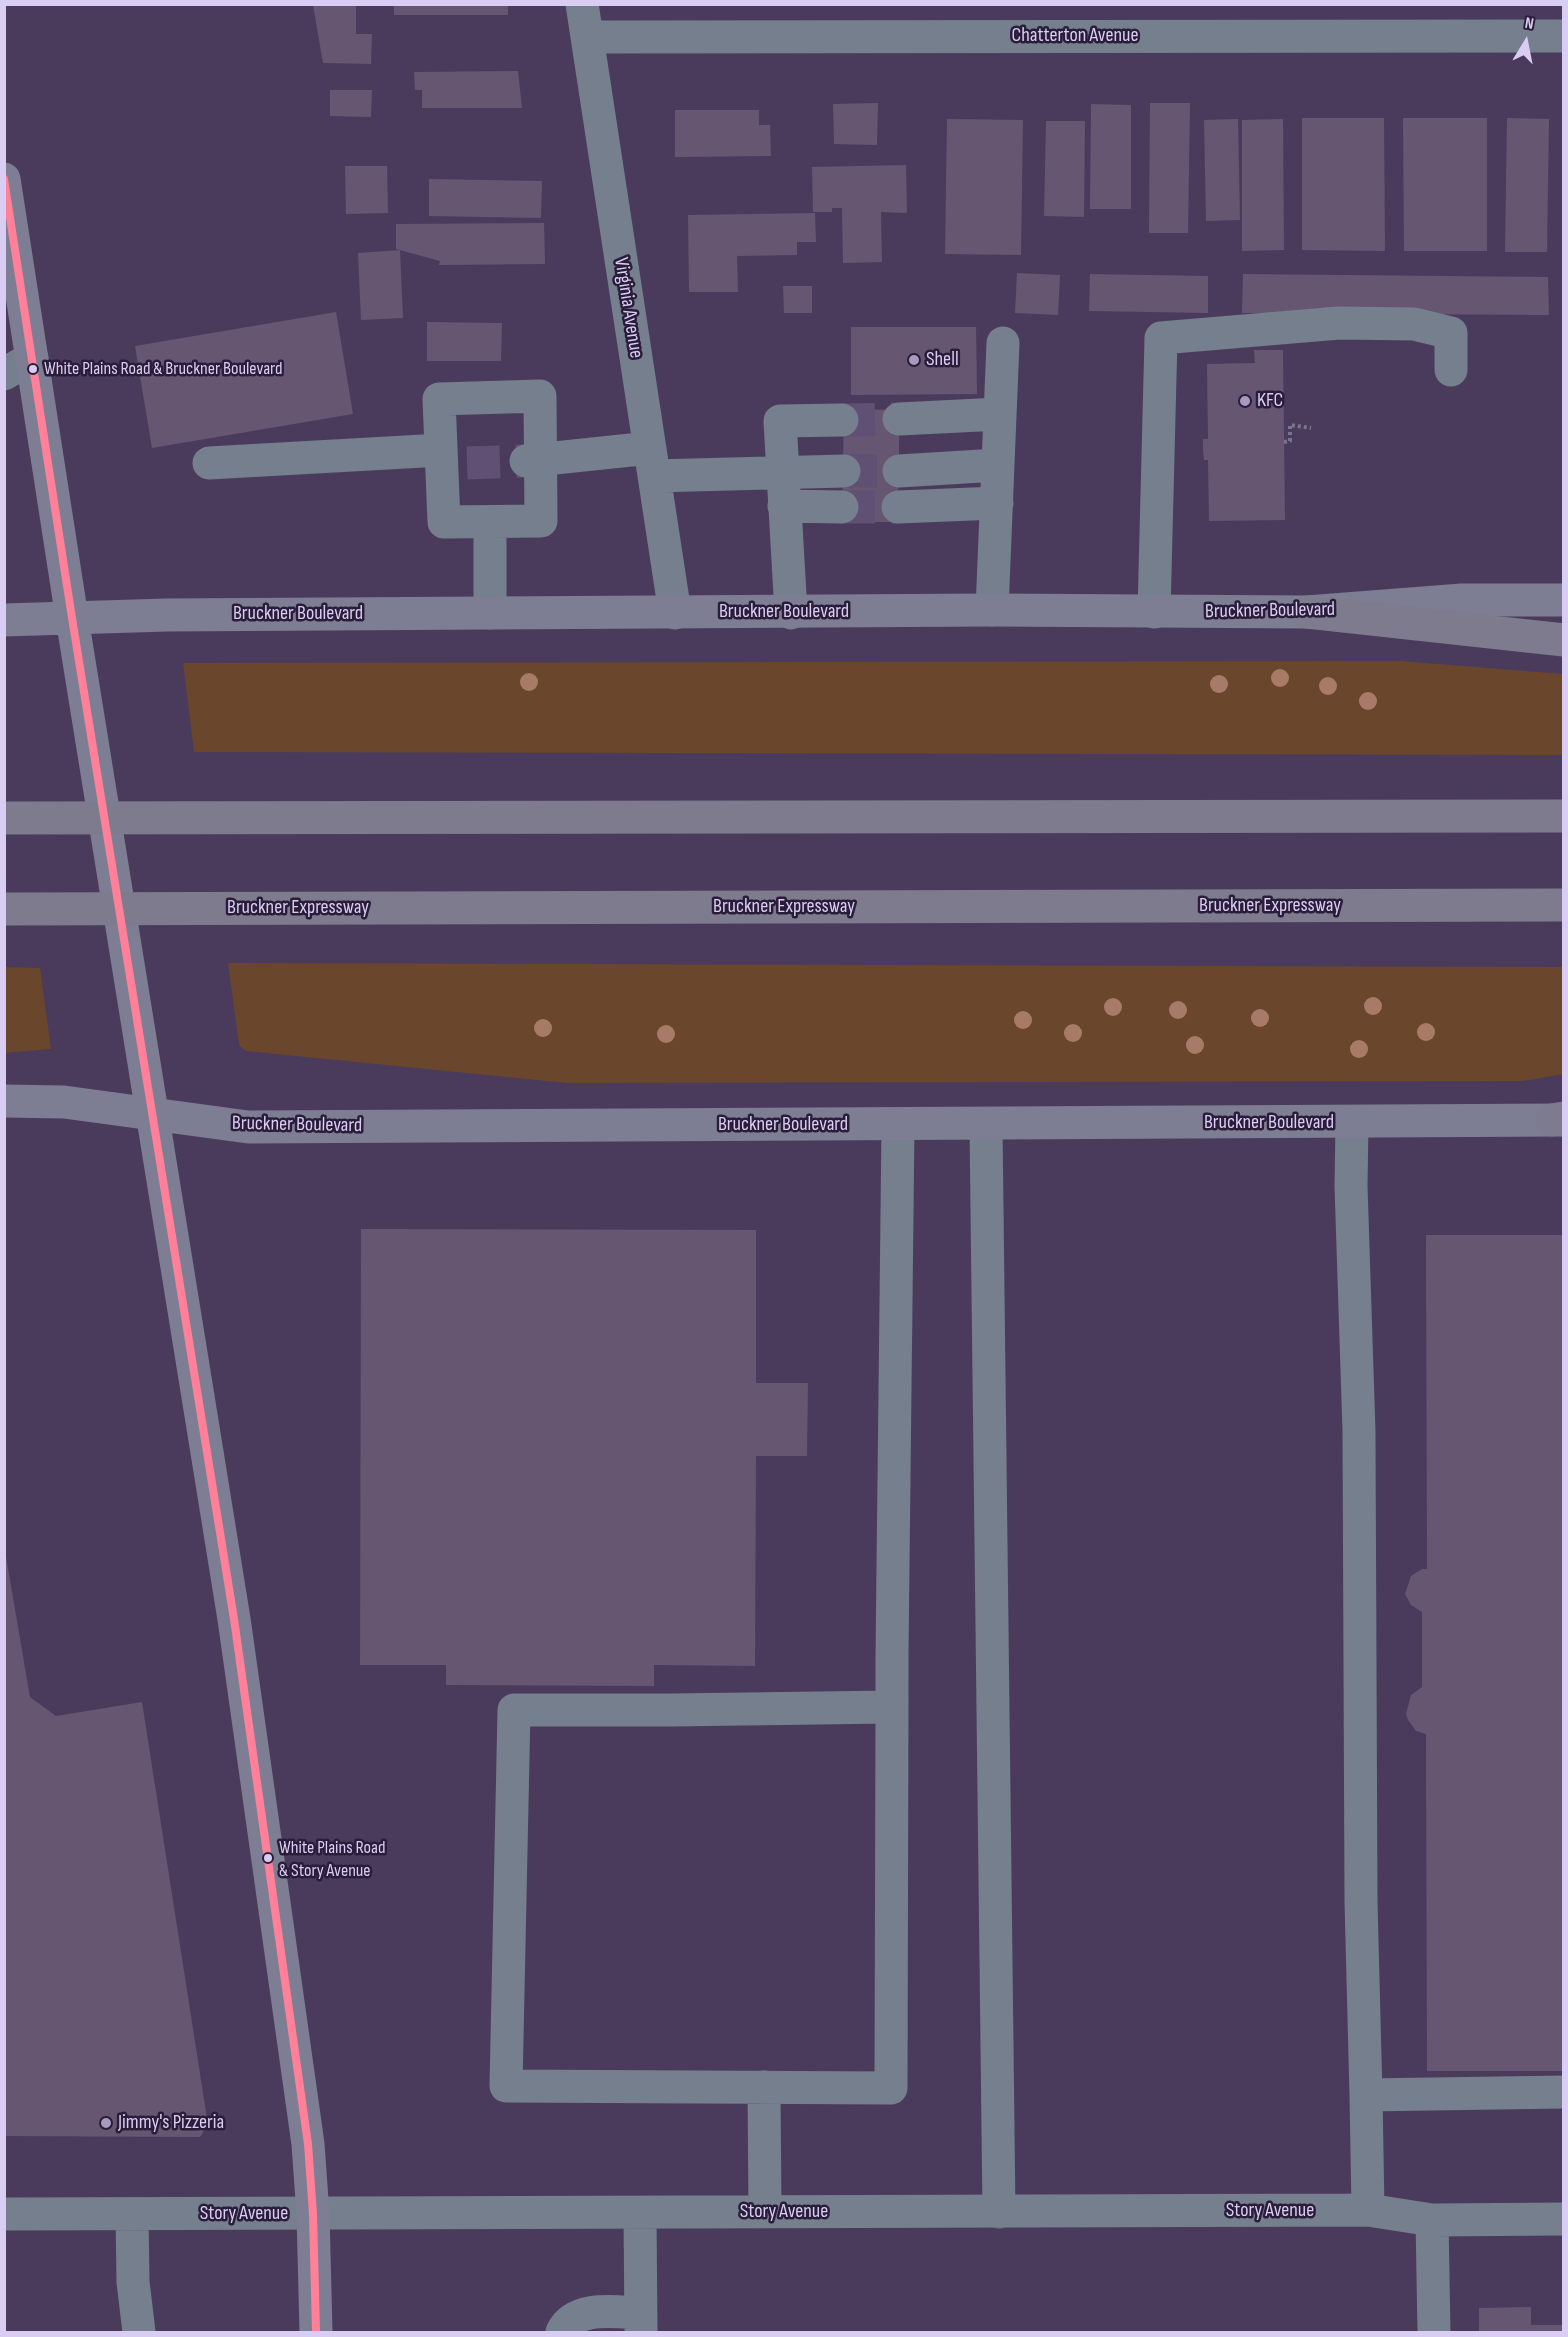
<!DOCTYPE html>
<html>
<head>
<meta charset="utf-8">
<style>
  body { margin:0 }
  #map { position:relative; width:1568px; height:2337px; overflow:hidden; background:#4a3b5d; font-family:"Sofia Sans Condensed",sans-serif }
  canvas { display:block }
  .frame { position:absolute; inset:0; border:6px solid #dacdf3; pointer-events:none }
  .north { position:absolute; left:1496px; top:12px; width:60px; height:60px; -webkit-text-stroke:4px #291d3a; paint-order:stroke; rotate:10deg; font-size:16px; font-weight:700; line-height:24px; text-align:center; color:#dacdf3 }
  .north::after { content:''; display:block; margin:auto; width:21px; height:27px; background:#dacdf3; clip-path:polygon(50% 0,100% 100%,50% 72%,0 100%) }
</style>
</head>
<body>
<div id="map">
<canvas width="1568" height="2337"></canvas>
<div class="frame"></div>
<div class="north">N</div>
</div>
<script>
const ctx = document.querySelector('canvas').getContext('2d');
ctx.lineJoin = 'round';
function paint(path, color) { ctx.fillStyle = color; ctx.fill(path, 'evenodd'); }
function strokePath(path, color, width, dash) { ctx.strokeStyle = color; ctx.lineWidth = width; ctx.lineCap = dash ? 'butt' : 'round'; ctx.setLineDash(dash || []); ctx.stroke(path); }
function write(font, color, halo, rows, align = 'center') {
  ctx.font = font + ' "Sofia Sans Condensed",sans-serif'; ctx.lineWidth = 5; ctx.setLineDash([]); ctx.textBaseline = 'middle'; ctx.strokeStyle = halo; ctx.fillStyle = color; for (const [text, x, y, turn = 0] of rows) {
    ctx.save(); ctx.translate(x, y); ctx.rotate((+turn || 0) * Math.PI / 180); ctx.textAlign = isNaN(turn) ? turn : align; if (halo) ctx.strokeText(text, 0, 0); ctx.fillText(text, 0, 0); ctx.restore();
  }
}
const green = new Path2D(`
  M1401 661 1563 674V755L194 752 183 663Z
  M228 963 1563 967V1074L1524 1081 567 1083 246 1051 239 1045Z
  M5 967 40 968 51 1049 5 1053Z`);
const building = new Path2D(`
  M394 4H508V15H394Z
  M313 5H356V34H372L371 64 323 63Z
  M518 71 522 108H422V90H415L414 72Z
  M330 90H372L371 117 330 116Z
  M878 103 877 145 834 144 833 104Z
  M1150 103H1190L1188 233H1149Z
  M1091 104 1131 105V209H1090Z
  M675 110H759V125H770L771 156 675 157Z
  M1302 118H1384L1385 251 1302 250Z
  M1403 118H1487V251H1404Z
  M1507 118 1549 119 1547 252H1505Z
  M947 119 1023 120 1021 255 945 254Z
  M1238 119 1240 220 1206 221 1204 120Z
  M1283 119 1284 250 1242 251V120Z
  M1046 121H1085L1084 217 1044 216Z
  M906 165 907 213 881 212 882 262 843 263 842 208H832V212H813L812 167Z
  M345 166H387L388 213 346 214Z
  M429 179 542 181 541 218 429 216Z
  M815 213 816 242H797V255L737 256 738 292H689L688 215Z
  M544 223 545 264 439 265 440 261 396 249V224Z
  M400 250 403 318 361 320 358 253Z
  M1017 273 1060 275 1058 315 1015 313Z
  M1090 274 1208 276V313L1089 311Z
  M1243 274 1548 277 1549 315 1242 313Z
  M783 286H812V313H784Z
  M336 312 353 414 152 448 135 346Z
  M427 322 502 323 501 361H427Z
  M851 327H976L977 394 851 395Z
  M1254 350H1283L1285 520 1209 521 1208 460H1204L1203 450V439H1208L1207 364 1255 363Z
  M844 409 896 410 899 419V471L897 522H842Z
  M361 1229 756 1230V1383H808L807 1456H756L755 1666 654 1665V1686L446 1685V1665H360Z
  M1426 1235H1564V2071H1427L1426 1734 1416 1731 1408 1720 1406 1714 1411 1695 1422 1687V1612L1411 1605 1405 1594 1411 1576 1422 1569H1427Z
  M4 1545 30 1697 56 1716 142 1702 208 2125 200 2137 4 2136Z
  M1531 2307V2325H1564V2332H1479V2308Z`);
const minorTunnel = new Path2D(`
  M842 420 899 419
  M467 463 526 461
  M844 471H899
  M842 507H898`);
const path = new Path2D(`
  M1284 442 1290 441V425L1311 428`);
const minor = new Path2D(`
  M582 4 675 613
  M587 37 1564 36
  M4 374 32 358
  M540 396 541 521 444 522 439 399Z
  M899 419 1000 414
  M526 461 650 448
  M209 463 441 450
  M899 471 998 465
  M654 476 844 471
  M784 506 842 507
  M898 507 997 503
  M490 522V613
  M992 610 1003 343
  M1154 612 1161 338 1339 323 1414 324 1451 333V370
  M791 613 780 421 842 420
  M1352 1123 1351 1186 1359 1431 1361 1902 1366 2095
  M986 1125 999 2212
  M892 1707 672 1710H514L506 2086 891 2088 892 1707V1655L898 1125
  M764 2087 765 2212
  M1368 2210 1366 2095 1564 2092
  M640 2213 641 2332
  M4 2214 1368 2210 1432 2220 1564 2219
  M132 2214 133 2282 139 2332
  M1432 2220 1434 2332
  M562 2332C575 2305 615 2312 641 2313`);
const major = new Path2D(`
  M4 179 72 618 234 1619 308 2144 313 2214 316 2332
  M4 620 167 615 490 613 992 610 1307 612 1462 600H1564
  M4 1101 64 1102 248 1127 1564 1120`);
const highway = new Path2D(`
  M1307 612 1564 640
  M4 818 1564 816
  M4 909 1564 905
  M1552 1120 1564 1118`);
const bus1 = new Path2D(`
  M4 179 72 618 234 1619 308 2144 313 2214 316 2332`);
const trees = [
  [1280,678],
  [529,682],
  [1219,684],
  [1328,686],
  [1368,701],
  [1373,1006],
  [1113,1007],
  [1178,1010],
  [1260,1018],
  [1023,1020],
  [543,1028],
  [1426,1032],
  [1073,1033],
  [666,1034],
  [1195,1045],
  [1359,1049]
];
const markers = [
  [914,360,6,"#a89abe"],
  [33,369,5,"#dacdf3"],
  [1245,401,6,"#a89abe"],
  [268,1858,5,"#dacdf3"],
  [106,2123,6,"#a89abe"]
];
const busNames = [
  ["White Plains Road & Bruckner Boulevard",44,369],
  ["White Plains Road",279,1848],
  ["& Story Avenue",279,1871]
];
const streetNames = [
  ["Chatterton Avenue",1075,36],
  ["Virginia Avenue",628,308,81],
  ["Bruckner Boulevard",1270,611,-1],
  ["Bruckner Boulevard",784,612],
  ["Bruckner Boulevard",298,614],
  ["Bruckner Expressway",1270,906],
  ["Bruckner Expressway",784,907],
  ["Bruckner Expressway",298,908],
  ["Bruckner Boulevard",1269,1123],
  ["Bruckner Boulevard",297,1125,1],
  ["Bruckner Boulevard",783,1125],
  ["Story Avenue",1270,2211],
  ["Story Avenue",784,2212],
  ["Story Avenue",244,2214]
];
const poiNames = [
  ["Shell",926,360],
  ["KFC",1257,401],
  ["Jimmy's Pizzeria",118,2123]
];
paint(green, '#6a462c');
paint(building, '#675671');
strokePath(minorTunnel, '#605174', 33, [33, 16]);
strokePath(path, '#77768a', 4, [3, 3]);
strokePath(minor, '#757f8d', 33);
strokePath(major, '#7d7e93', 33);
strokePath(highway, '#7d7b8d', 33);
strokePath(bus1, '#ff8098', 8);
ctx.fillStyle = '#a87b69';
for (const [x, y] of trees) { ctx.beginPath(); ctx.arc(x, y, 9, 0, 2 * Math.PI); ctx.fill(); }
for (const [x, y, r, color] of markers) { const dot = new Path2D(); dot.arc(x, y, r, 0, 2 * Math.PI); ctx.fillStyle = color; ctx.fill(dot); strokePath(dot, '#291d3a', 2); }
write('18px', '#dacdf3', '#291d3a', busNames, 'left');
write('20px', '#dacdf3', '#291d3a', streetNames);
write('20px', '#dacdf3', '#291d3a', poiNames, 'left');
</script>
</body>
</html>
